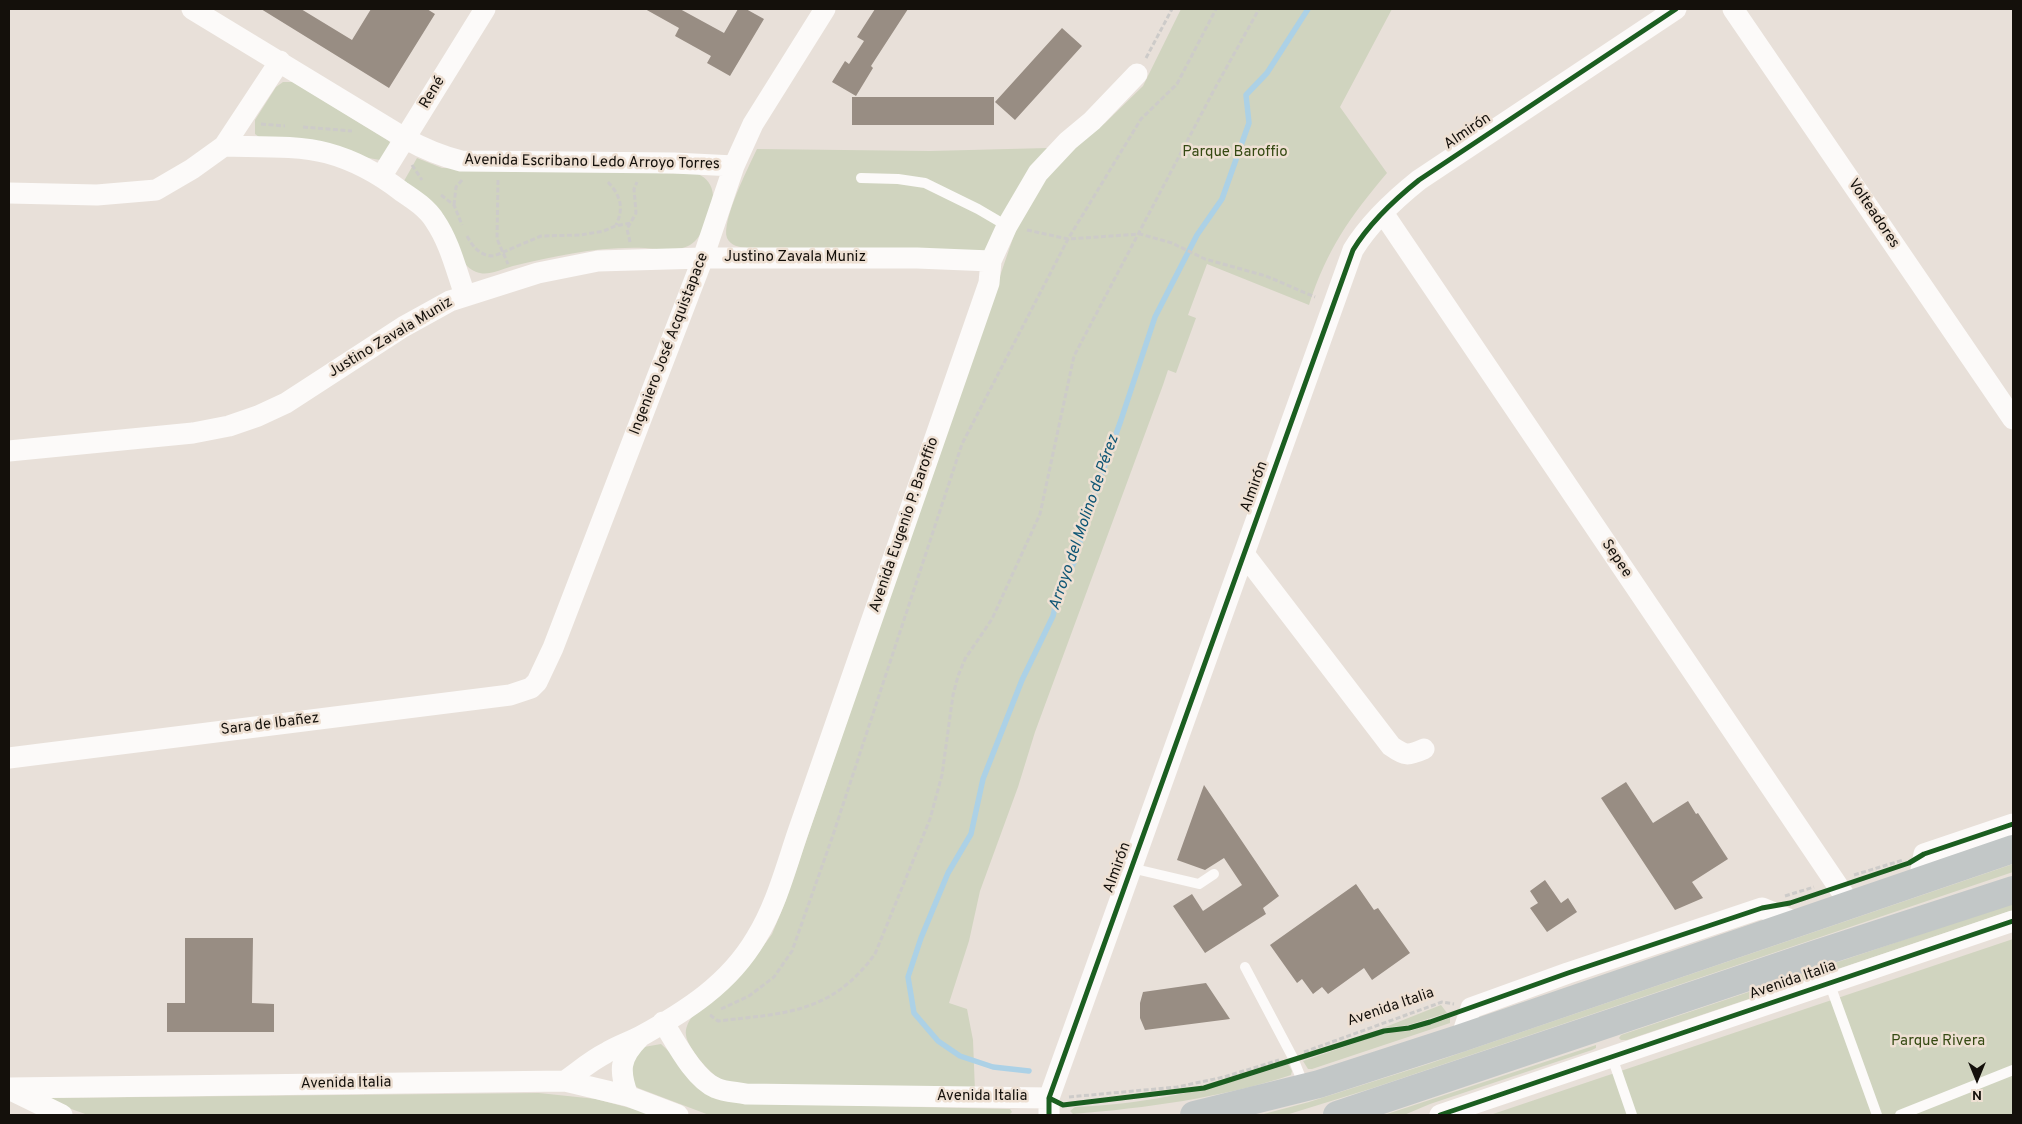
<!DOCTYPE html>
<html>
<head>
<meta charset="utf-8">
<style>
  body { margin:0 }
  #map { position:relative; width:2022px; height:1124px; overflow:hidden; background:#e8e0d9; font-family:Overpass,sans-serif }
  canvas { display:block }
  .frame { position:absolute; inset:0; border:10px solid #14100b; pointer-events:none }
  .north { position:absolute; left:1952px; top:1054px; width:50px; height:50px; -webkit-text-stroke:4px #eee0d3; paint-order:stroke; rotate:180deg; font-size:14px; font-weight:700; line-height:20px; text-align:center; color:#14100b }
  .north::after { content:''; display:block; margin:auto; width:18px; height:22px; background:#14100b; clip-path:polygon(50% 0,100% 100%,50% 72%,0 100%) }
</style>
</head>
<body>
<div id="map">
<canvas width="2022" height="1124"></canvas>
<div class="frame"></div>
<div class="north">N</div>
</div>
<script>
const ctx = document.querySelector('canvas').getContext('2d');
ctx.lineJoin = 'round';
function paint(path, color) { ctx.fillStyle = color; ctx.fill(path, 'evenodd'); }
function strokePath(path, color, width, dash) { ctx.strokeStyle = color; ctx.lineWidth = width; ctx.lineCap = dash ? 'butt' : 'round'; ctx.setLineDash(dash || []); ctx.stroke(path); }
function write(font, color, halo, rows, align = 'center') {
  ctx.font = font + ' Overpass,sans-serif'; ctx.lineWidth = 5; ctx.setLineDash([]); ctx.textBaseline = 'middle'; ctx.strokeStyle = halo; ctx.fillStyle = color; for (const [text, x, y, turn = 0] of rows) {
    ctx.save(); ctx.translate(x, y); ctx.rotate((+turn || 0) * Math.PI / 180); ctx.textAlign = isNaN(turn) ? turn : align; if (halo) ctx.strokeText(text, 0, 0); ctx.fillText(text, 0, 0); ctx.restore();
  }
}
const green = new Path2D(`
  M1181 9H1392L1340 107 1387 173C1350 217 1327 249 1309 305L1207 264 1188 315 1196 318 1176 373 1168 370 1163 385 1035 732 1018 787 980 891 969 941 949 1003 967 1009 973 1040 975 1091 737 1085C731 1083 724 1082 719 1078 709 1073 687 1047 686 1035 685 1029 688 1022 692 1017L756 956 772 934 784 905 1024 206 1055 164 1105 123 1143 86Z
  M283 82H293L389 141 392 146 380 160 262 139 255 134V120L276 87Z
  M1048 148 984 252 747 248C739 247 731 246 727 238 721 221 749 166 757 149L930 151Z
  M417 158 442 168 698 174C707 178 712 185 713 195 711 210 704 237 690 245 677 252 659 249 645 248 599 246 556 256 513 266 495 271 482 280 467 266L404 181Z
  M2013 864V872L1373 1088 1286 1115H1260L1309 1102 1428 1064Z
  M2013 903V910L1627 1040H1621L1619 1038 1621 1035Z
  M2013 939V1115H1490Z
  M1441 1005 1447 1013 1408 1025 1383 1028Z
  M1450 1018V1023L1312 1069H1308L1303 1061 1387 1032 1410 1031Z
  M661 1044 675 1057 739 1103 1010 1109 1012 1112 1010 1114 709 1115 638 1088 632 1083 629 1066 644 1047Z
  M1596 1045V1048L1592 1050 1430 1104 1404 1115H1384Z
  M1288 1064 1292 1071 1291 1075C1221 1098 1146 1108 1073 1114L1070 1111 1075 1107C1150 1104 1218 1088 1288 1064Z
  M539 1093 596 1099 656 1115H88L46 1100 45 1098Z`);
const stream = new Path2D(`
  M1029 1071 993 1067 960 1056 938 1041 914 1013 908 977 921 938 948 873 971 834 983 779 1022 680 1053 616 1058 595 1075 560 1089 510 1121 420 1155 317 1197 235 1222 199 1249 123 1246 95 1267 73 1308 9`);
const building = new Path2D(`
  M261 9H301L352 40 371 9H427L435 14 389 88Z
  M645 9H680L724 33 738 9H746L764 19 730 76 707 63 711 56 675 36 679 28Z
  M875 9H908L871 66 873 68 856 96 832 82 845 61 849 64 864 41 857 37Z
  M1062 28 1082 46 1015 120 995 102Z
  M852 97H994V125H852Z
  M1626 782 1653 823 1688 801 1696 814 1698 813 1728 859 1692 882 1703 898 1675 910 1601 798Z
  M1204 785 1279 896 1263 908 1266 914 1205 953 1173 906 1192 894 1203 911 1242 885 1224 858 1205 870 1177 860Z
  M1545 880 1561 903 1568 898 1577 912 1547 932 1530 908 1538 903 1530 891Z
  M1356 884 1374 910 1378 908 1410 953 1372 980 1364 968 1328 994 1322 987 1313 994 1302 979 1297 983 1270 945Z
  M185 938H253L252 1003 274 1004V1032H167V1003H185Z
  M1206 983 1230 1019 1145 1030 1140 1018V1003L1143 992Z`);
const path = new Path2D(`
  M1146 58 1172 9
  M261 124 285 126
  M303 127 352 131
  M412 165 422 180
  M498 180 497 239 508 264
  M608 182C621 196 624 208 616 225
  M441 195 454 205 462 225
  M454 205 456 187 462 180
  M1027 230 1068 239 1140 234 1172 243 1205 259 1266 276 1315 297
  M467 236C473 247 480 256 494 256L541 236 580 235 604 231 615 226 631 223
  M630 242 627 229 636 213 634 189 637 182
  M1854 875 1903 860
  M1785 896 1814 887
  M721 1009 749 996 774 977 792 951 832 838 962 444 1068 239 1141 119 1177 84 1216 9
  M710 1015 718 1021C785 1013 831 1014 875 954L930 819 942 775 953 695 958 676 965 659 992 619 1040 514 1074 356 1214 90 1259 9
  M1304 1052 1442 1002 1454 1004
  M1069 1097 1177 1087 1224 1077 1279 1060`);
const lane = new Path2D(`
  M861 178 898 179 925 183 978 209 1007 226
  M1131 868 1199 884 1214 874
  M1245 967 1292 1056 1305 1088
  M1829 982 1877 1115
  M1612 1057 1632 1115
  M1900 1115 2013 1070`);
const street = new Path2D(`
  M192 9 406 139C424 149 441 156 461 161L674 163 734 166
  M1733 9 2013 419
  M224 146C254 147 299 145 327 153 353 160 379 174 401 191 413 199 427 208 435 221 450 243 456 270 465 295
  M381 177 485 9
  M9 193 97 195 156 190 192 169 224 146 280 61
  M1383 213 1850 904
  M9 451 193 433 229 426 258 416 286 403 403 327 450 301 538 273 598 261 703 258H917L991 261
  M1244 554 1391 746C1405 756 1408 756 1424 749
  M9 758 510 695 531 688 537 682 553 648 703 258 734 166 753 124 825 9
  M1919 881 1924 854 2013 824
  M663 1022C675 1041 694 1079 716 1088 725 1092 736 1092 746 1094L1049 1098
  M1461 1038 1471 1008 1568 973 1762 908 1798 923
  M565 1081C579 1071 592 1060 606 1053 617 1046 630 1042 641 1036 686 1011 729 984 756 938 776 906 786 867 798 832L989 283 991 261 1007 226 1038 173 1068 141 1092 121 1137 74
  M9 1088 565 1081 628 1096 678 1115
  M13 1091 62 1115
  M628 1096C619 1071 619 1058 639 1038
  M1049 1115V1098L1353 250C1370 222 1394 200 1419 180L1676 9
  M1440 1115 2013 921`);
const primary = new Path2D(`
  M1194 1115 1319 1084 1461 1038 2013 849
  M1337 1115 1816 954 2013 890`);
const cycleway = new Path2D(`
  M1049 1098 1063 1105 1204 1088 1384 1031 1409 1028 1430 1022 1568 973 1762 908 1790 903 1909 863 1924 854 2013 824
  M1049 1115V1098L1353 250C1370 222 1394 200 1419 180L1676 9
  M1440 1115 2013 921`);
const streetNames = [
  ["René",433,93,-59],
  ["Almirón",1468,132,-34],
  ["Avenida Escribano Ledo Arroyo Torres",592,163,1],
  ["Volteadores",1873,214,56],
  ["Justino Zavala Muniz",795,258],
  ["Justino Zavala Muniz",391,338,-31],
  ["Ingeniero José Acquistapace",670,344,-69],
  ["Almirón",1255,487,-70],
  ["Avenida Eugenio P. Baroffio",905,525,-71],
  ["Sepee",1616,559,56],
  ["Sara de Ibañez",270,725,-7],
  ["Almirón",1118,868,-70],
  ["Avenida Italia",1793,981,-19],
  ["Avenida Italia",1391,1008,-19],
  ["Avenida Italia",346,1084,-1],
  ["Avenida Italia",982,1097]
];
const parkNames = [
  ["Parque Baroffio",1235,153],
  ["Parque Rivera",1938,1042]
];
const waterNames = [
  ["Arroyo del Molino de Pérez",1085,523,-71]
];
paint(green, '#d0d4bf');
strokePath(stream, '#acd1e6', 5.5);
paint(building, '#988d83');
strokePath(path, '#cdcbc9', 3, [5, 2.5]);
strokePath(lane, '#fcfaf9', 10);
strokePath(street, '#fcfaf9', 21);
strokePath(primary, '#c2c7c7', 28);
strokePath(cycleway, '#1b5e20', 5);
write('15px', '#14100b', '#eee0d3', streetNames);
write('15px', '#354912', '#eee0d3', parkNames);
write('italic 16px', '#0f5675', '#eee0d3', waterNames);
</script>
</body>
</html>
